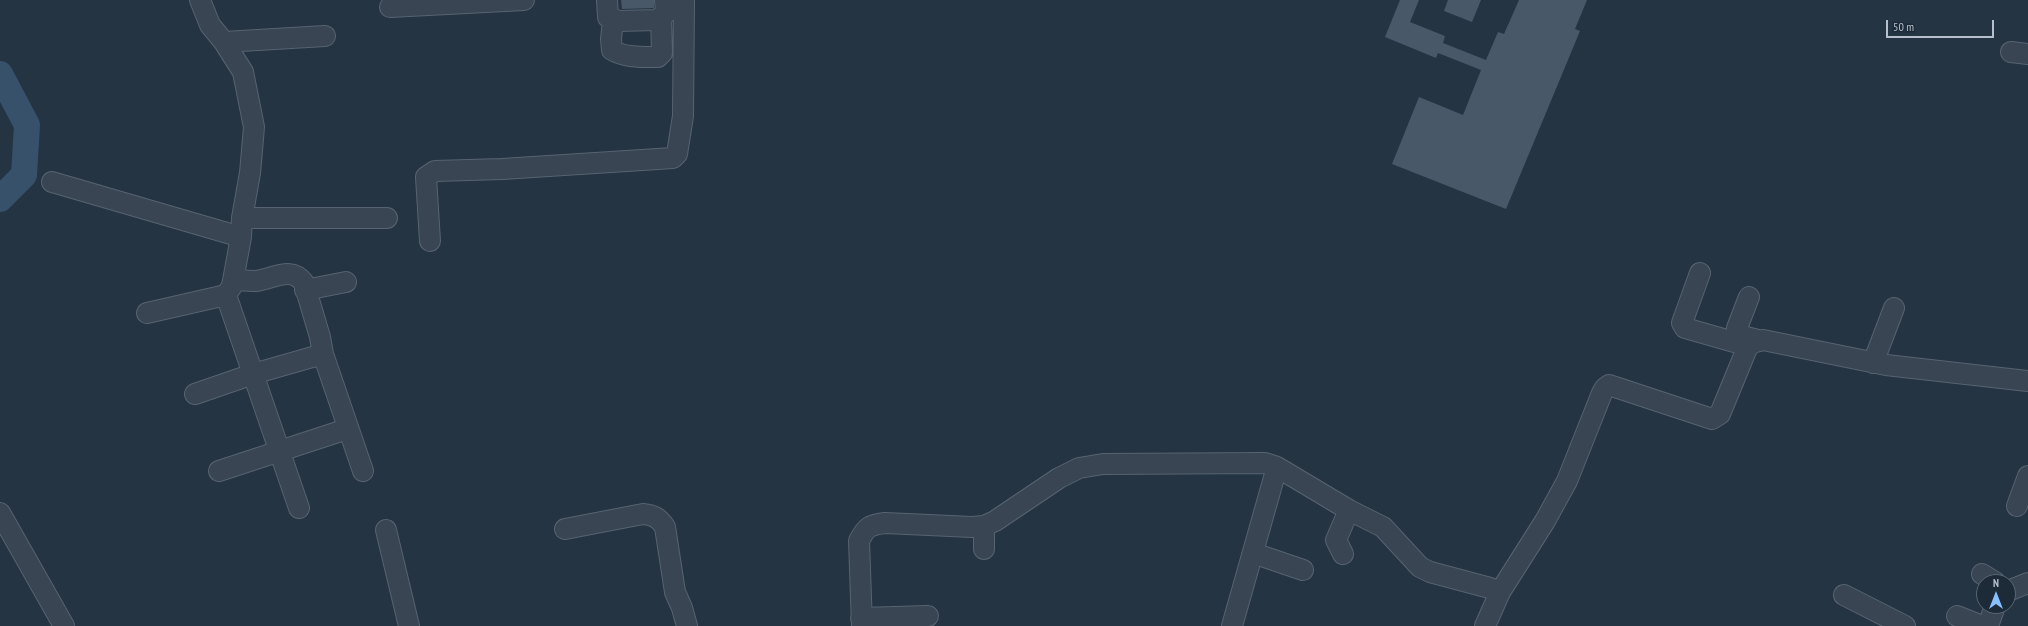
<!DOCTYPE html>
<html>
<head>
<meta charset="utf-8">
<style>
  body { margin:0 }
  #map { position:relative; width:2028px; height:626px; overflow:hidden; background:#243443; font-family:"PT Sans Narrow",sans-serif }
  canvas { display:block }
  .north { position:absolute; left:1976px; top:574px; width:40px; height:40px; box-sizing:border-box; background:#1d2a38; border:1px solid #5a6673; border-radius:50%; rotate:0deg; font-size:11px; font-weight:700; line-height:16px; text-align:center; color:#b6c0cc }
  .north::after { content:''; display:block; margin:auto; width:14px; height:18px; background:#88bfff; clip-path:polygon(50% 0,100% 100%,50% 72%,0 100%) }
  .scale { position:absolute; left:1886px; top:20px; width:108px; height:18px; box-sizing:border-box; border:2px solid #b6c0cc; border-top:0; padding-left:5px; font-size:12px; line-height:14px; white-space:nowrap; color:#b6c0cc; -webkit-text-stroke:3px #1d2a38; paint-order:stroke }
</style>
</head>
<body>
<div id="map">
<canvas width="2028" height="626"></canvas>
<div class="north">N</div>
<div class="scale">50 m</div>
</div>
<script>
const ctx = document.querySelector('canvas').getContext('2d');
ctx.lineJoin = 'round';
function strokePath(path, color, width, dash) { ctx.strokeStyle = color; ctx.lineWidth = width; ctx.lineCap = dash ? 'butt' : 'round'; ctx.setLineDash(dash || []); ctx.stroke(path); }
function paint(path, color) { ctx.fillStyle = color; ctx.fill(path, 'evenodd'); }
const river = new Path2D(`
  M0 74 27 125 24 175 0 199`);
const building = new Path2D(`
  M621 0H654V8L622 9Z
  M1400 0H1419L1410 22 1445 36 1443 43 1486 60 1498 32 1504 34 1519 0H1587L1575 29 1580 31 1506 209 1392 164 1419 97 1463 115 1481 70 1438 53 1436 58 1385 37Z
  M1448 0H1481L1472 22 1444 11Z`);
const minor = new Path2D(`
  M607 0 608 17 619 21 657 20 666 13 665 0
  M390 7 524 0
  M613 20 611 39 612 50C625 58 644 57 658 57L662 53 661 17
  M224 42 325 36
  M2011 52 2028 54
  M52 182 241 237
  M242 218H387
  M430 241 426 177 435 171 502 169 673 158 677 154 683 116 684 0
  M1700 273 1682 323 1685 328 1748 346
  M234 280C241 280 249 281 256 281 273 279 291 265 304 283L320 337 323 354 363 471
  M305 290 346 282
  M226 295 299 508
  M1749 297 1737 328 1738 333 1742 336 1758 340
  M147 313 226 295 232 286 241 237 242 218 250 173 254 127 243 72 224 42 210 25 200 0
  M1873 363 1894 308
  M195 394 253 374 323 354
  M219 471 347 429
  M2017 506 2028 476
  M0 513 64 626
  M984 526V549
  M565 529 643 514C654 515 659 518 665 527L675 592 682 608 687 626
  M386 530 409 626
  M1253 553 1303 570
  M1343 554 1336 540 1349 510
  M1982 574 1995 582
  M2008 591 2028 583
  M1844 595 1905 626
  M1957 616 1982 626
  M861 618 928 616
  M862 626 859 541C866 527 869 525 885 523L972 527 984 526 995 521 1059 478 1079 468 1103 464 1265 463 1277 467 1349 510 1383 527 1420 567 1430 572 1490 588 1500 592 1545 521 1567 481 1602 393 1605 388 1609 385 1712 419 1720 414 1748 346 1755 342 1763 340 1886 365 2028 381
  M1232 626 1277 467
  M1485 626 1500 592
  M1988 626 1995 606`);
strokePath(river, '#37516b', 26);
paint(building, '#485869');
strokePath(minor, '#576370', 22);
strokePath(minor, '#394552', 20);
</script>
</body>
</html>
